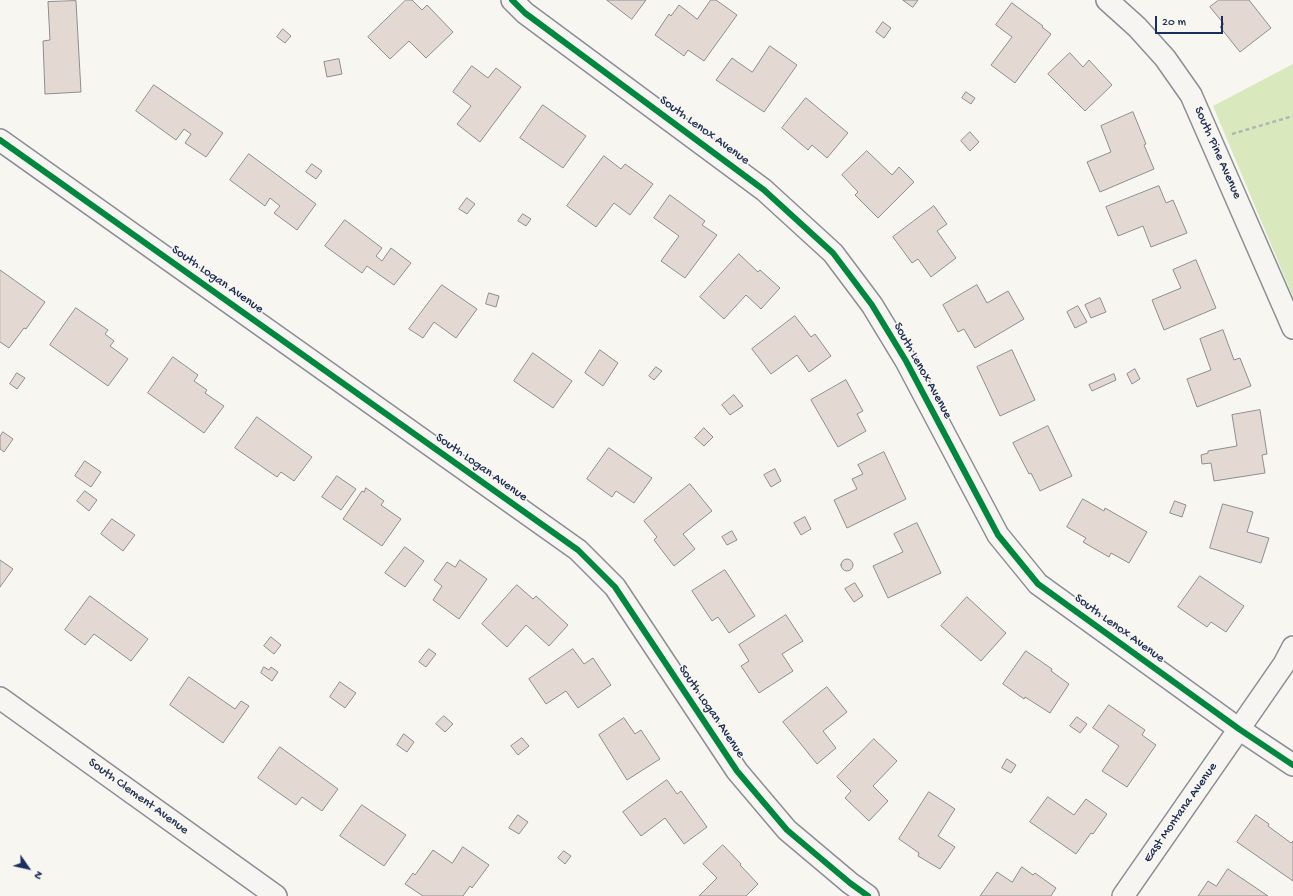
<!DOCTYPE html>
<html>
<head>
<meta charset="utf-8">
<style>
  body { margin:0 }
  #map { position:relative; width:1293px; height:896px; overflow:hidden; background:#f8f6f0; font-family:"Gochi Hand",sans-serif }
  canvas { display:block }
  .north { position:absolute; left:8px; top:848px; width:40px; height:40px; -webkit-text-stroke:3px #fbf7ec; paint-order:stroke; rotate:124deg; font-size:11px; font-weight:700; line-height:16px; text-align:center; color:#1b2f5e }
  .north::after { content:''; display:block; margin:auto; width:14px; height:18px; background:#1b2f5e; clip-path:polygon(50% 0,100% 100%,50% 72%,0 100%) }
  .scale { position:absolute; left:1155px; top:16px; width:68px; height:18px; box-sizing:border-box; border:2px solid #1b2f5e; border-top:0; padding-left:5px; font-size:12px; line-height:14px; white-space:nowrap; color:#1b2f5e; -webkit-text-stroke:3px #fbf7ec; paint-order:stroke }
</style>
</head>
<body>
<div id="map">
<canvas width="1293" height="896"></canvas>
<div class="north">N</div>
<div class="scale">20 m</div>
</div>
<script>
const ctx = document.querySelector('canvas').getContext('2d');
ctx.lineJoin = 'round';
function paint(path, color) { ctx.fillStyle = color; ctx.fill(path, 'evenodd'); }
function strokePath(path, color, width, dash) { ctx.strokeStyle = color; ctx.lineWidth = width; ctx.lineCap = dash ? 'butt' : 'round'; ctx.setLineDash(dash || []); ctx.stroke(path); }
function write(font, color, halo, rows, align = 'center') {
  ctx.font = font + ' "Gochi Hand",sans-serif'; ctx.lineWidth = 3; ctx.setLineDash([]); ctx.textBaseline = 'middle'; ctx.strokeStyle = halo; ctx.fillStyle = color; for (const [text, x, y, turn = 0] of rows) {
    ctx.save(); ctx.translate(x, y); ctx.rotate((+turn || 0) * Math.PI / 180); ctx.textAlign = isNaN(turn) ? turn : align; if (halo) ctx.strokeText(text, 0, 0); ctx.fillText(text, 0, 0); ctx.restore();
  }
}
const green = new Path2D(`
  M1293 64V297L1213 106Z`);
const building = new Path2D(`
  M406 0H412L422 10 427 5 453 32 426 58 409 41 390 59 368 37Z
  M607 0H646L632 19Z
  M711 0H716L737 15 704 61 688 50 684 56 655 35 669 14 671 16 679 5 697 19Z
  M903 0H918L913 7Z
  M1219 0H1249L1271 28 1240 52 1220 27 1224 24 1210 7Z
  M76 1 81 92 45 94 43 41 50 40 48 2Z
  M1012 3 1043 26 1042 27 1051 34 1015 83 991 65 1012 37 996 25Z
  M883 22 891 28 884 38 876 32Z
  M283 29 291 36 285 43 277 37Z
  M770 46 797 65 764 112 716 80 732 58 752 72Z
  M1070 53 1083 67 1089 60 1112 85 1085 111 1048 74Z
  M339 59 342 74 327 77 324 62Z
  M472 66 488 78 496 68 521 87 480 142 457 124 471 106 453 92Z
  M154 85 223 133 206 157 185 143 191 134 184 129 176 140 136 111Z
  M966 92 975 98 971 104 962 98Z
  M806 98 848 133 827 158 812 145 808 150 782 128Z
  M543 105 586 136 563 168 520 138Z
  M1133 112 1146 144 1144 145 1154 169 1100 192 1087 162 1111 152 1101 126Z
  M970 132 979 142 970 151 961 141Z
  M867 151 892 175 899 167 914 182 878 218 855 195 858 192 842 175Z
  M249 154 316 204 297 230 274 213 280 206 270 198 265 206 230 180Z
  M604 156 621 169 625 164 653 184 630 215 614 203 596 227 567 206Z
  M312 164 322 171 316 179 306 172Z
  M1159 186 1166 203 1173 200 1187 233 1151 247 1143 226 1118 236 1106 207Z
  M670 195 705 221 702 225 717 235 685 278 661 261 679 236 654 218Z
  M467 198 475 204 467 214 459 209Z
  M934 206 947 224 937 231 956 258 931 277 918 259 912 263 893 237Z
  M523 214 531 219 526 226 518 221Z
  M345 220 382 248 376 256 382 261 391 248 411 263 394 285 367 266 362 273 325 246Z
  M739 254 758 272 760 270 780 288 761 309 746 295 724 319 700 297Z
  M1196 260 1216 308 1164 330 1152 300 1181 288 1173 270Z
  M0 270 45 302 26 329 24 328 9 348 0 342Z
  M442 285 477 309 456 338 434 322 423 338 409 329Z
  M977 285 987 303 1008 291 1024 319 975 348 964 329 958 332 943 305Z
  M489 293 499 296 496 307 486 304Z
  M1100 298 1106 312 1091 318 1085 305Z
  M1078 306 1087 322 1075 328 1067 312Z
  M76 308 108 330 105 334 114 341 110 346 128 359 108 386 50 345Z
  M795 316 811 337 815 334 831 356 809 372 797 355 771 374 752 349Z
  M1223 330 1234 360 1240 358 1251 386 1197 407 1187 379 1211 370 1200 339Z
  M600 350 618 363 603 386 585 373Z
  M1012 350 1035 400 1000 416 977 367Z
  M533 353 572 381 553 408 514 381Z
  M173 357 198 375 194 381 207 390 205 393 224 406 204 433 148 393Z
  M656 367 662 371 654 380 649 376Z
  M1135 369 1140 379 1132 384 1127 374Z
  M17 373 25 378 17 389 10 384Z
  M1114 374 1116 380 1092 391 1089 385Z
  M846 380 863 411 857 414 866 431 838 447 811 400Z
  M734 395 743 406 730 415 722 405Z
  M1260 410 1267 454 1262 455 1265 473 1214 481 1211 463 1202 464 1201 455 1208 453V451L1237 446 1232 415Z
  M257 417 312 457 294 481 281 472 277 477 235 448Z
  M1048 426 1072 476 1040 491 1031 473 1029 474 1013 443Z
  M704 428 713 437 704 446 695 438Z
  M3 432 13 439 4 452 0 449V437Z
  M609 448 652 478 634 503 616 491 612 497 587 479Z
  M884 452 906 499 847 528 834 500 857 489 852 479 863 474 858 465Z
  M85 461 101 472 91 487 75 476Z
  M775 469 781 481 771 487 764 475Z
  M337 476 356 489 341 510 322 497Z
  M690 484 712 511 683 534 695 549 674 566 654 540 657 537 644 521Z
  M366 488 384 501 381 505 401 519 382 546 343 519 362 491 364 492Z
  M85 491 97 500 89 511 77 501Z
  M1083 499 1104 511 1105 508 1147 532 1129 563 1111 553 1109 557 1083 542 1086 538 1067 527Z
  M1175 501 1186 505 1182 517 1170 513Z
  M1223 504 1253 512 1247 532 1269 538 1261 563 1210 548Z
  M805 517 811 529 801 535 794 523Z
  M112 519 135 535 123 551 101 534Z
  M917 523 941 573 888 598 873 566 903 552 894 534Z
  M732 531 737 540 727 545 722 537Z
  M405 547 424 561 405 587 385 573Z
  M841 565a6 6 0 1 1 12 0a6 6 0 1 1-12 0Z
  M0 560 13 569 0 587Z
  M460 560 487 579 459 619 433 600 442 586 434 580 447 562 455 567Z
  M725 570 755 616 729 633 718 617 712 621 692 591Z
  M1200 576 1244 606 1226 632 1211 622 1207 627 1178 607Z
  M855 583 863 596 854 602 845 589Z
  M517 585 533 599 536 596 568 625 549 646 526 625 507 647 482 624Z
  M90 596 148 639 131 661 94 634 85 645 65 630Z
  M967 597 1006 633 981 661 941 626Z
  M786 615 803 641 782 654 793 671 759 693 741 666 749 661 739 645Z
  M271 637 281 645 274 654 264 646Z
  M429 649 436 654 426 667 419 662Z
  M573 649 584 664 593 658 611 685 578 708 566 691 546 704 529 679Z
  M1026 651 1052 669 1051 671 1069 684 1050 713 1025 697 1024 699 1003 684Z
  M264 667 269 670 271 667 278 672 272 681 261 673Z
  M189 677 235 709 241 701 249 706 223 743 170 705Z
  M340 682 356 693 345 708 330 697Z
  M827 687 847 712 823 731 836 748 817 764 783 722Z
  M1109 705 1145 730 1142 735 1156 745 1127 787 1102 771 1119 746 1093 728Z
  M444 716 453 724 445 732 436 724Z
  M1077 717 1087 724 1080 733 1070 726Z
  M624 718 635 734 641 730 660 759 627 780 599 735Z
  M404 734 414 742 407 752 397 745Z
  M522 738 529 746 518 755 511 746Z
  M874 739 897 761 873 786 888 801 869 821 845 798 851 791 837 777Z
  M280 747 338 789 322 811 302 797 296 805 258 778Z
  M1007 759 1016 765 1011 773 1002 768Z
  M667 780 677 794 681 791 707 827 684 844 665 818 641 836 623 812Z
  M929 792 955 809 938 836 955 847 940 869 918 856 919 853 899 839Z
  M1048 797 1074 815 1086 799 1107 814 1093 834 1091 833 1076 854 1030 822Z
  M362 805 406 835 384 866 340 836Z
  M518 815 528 822 519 834 509 828Z
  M1256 815 1269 824 1268 826 1291 843 1293 841V881L1237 842Z
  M723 845 741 864 740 865 758 884 746 896H699L717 878 703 864Z
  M463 847 489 865 472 888 470 886 463 896H423L405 884 413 873 415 875 433 850 452 863Z
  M564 851 571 856 565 864 558 858Z
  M1022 867 1033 875 1035 873 1056 888 1051 896H980L997 872 1012 882Z
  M1228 869 1268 896H1198L1208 881 1216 886Z`);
const path = new Path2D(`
  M1232 134 1293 116`);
const minor = new Path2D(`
  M512 0 525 13 764 190 833 253 872 305 906 361 998 535 1038 584 1239 729 1293 765
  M1107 0 1137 27 1165 58 1191 95 1293 328
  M0 140 578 550 615 587 737 771 787 830 850 883 868 896
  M0 698 276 896
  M1123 896 1239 729 1284 664 1293 647`);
const cycleway = new Path2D(`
  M512 0 525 13 764 190 833 253 872 305 906 361 998 535 1038 584 1239 729 1293 765
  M0 140 578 550 615 587 737 771 787 830 850 883 868 896`);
const streetNames = [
  ["South Lenox Avenue",704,131,36],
  ["South Pine Avenue",1217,153,66],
  ["South Logan Avenue",217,280,35],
  ["South Lenox Avenue",922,371,61],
  ["South Logan Avenue",481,468,35],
  ["South Lenox Avenue",1119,629,36],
  ["South Logan Avenue",711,712,56],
  ["South Clement Avenue",138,797,36],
  ["East Montana Avenue",1181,813,-55]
];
paint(green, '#dae8be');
paint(building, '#e4d9d2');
strokePath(building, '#8b8e94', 1);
strokePath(minor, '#8b8e94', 24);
strokePath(path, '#b3b5b7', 2.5, [4, 3]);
strokePath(minor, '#f6f5f1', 21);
strokePath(cycleway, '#00873e', 6);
write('13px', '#1b2f5e', '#fbf7ec', streetNames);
</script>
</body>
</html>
